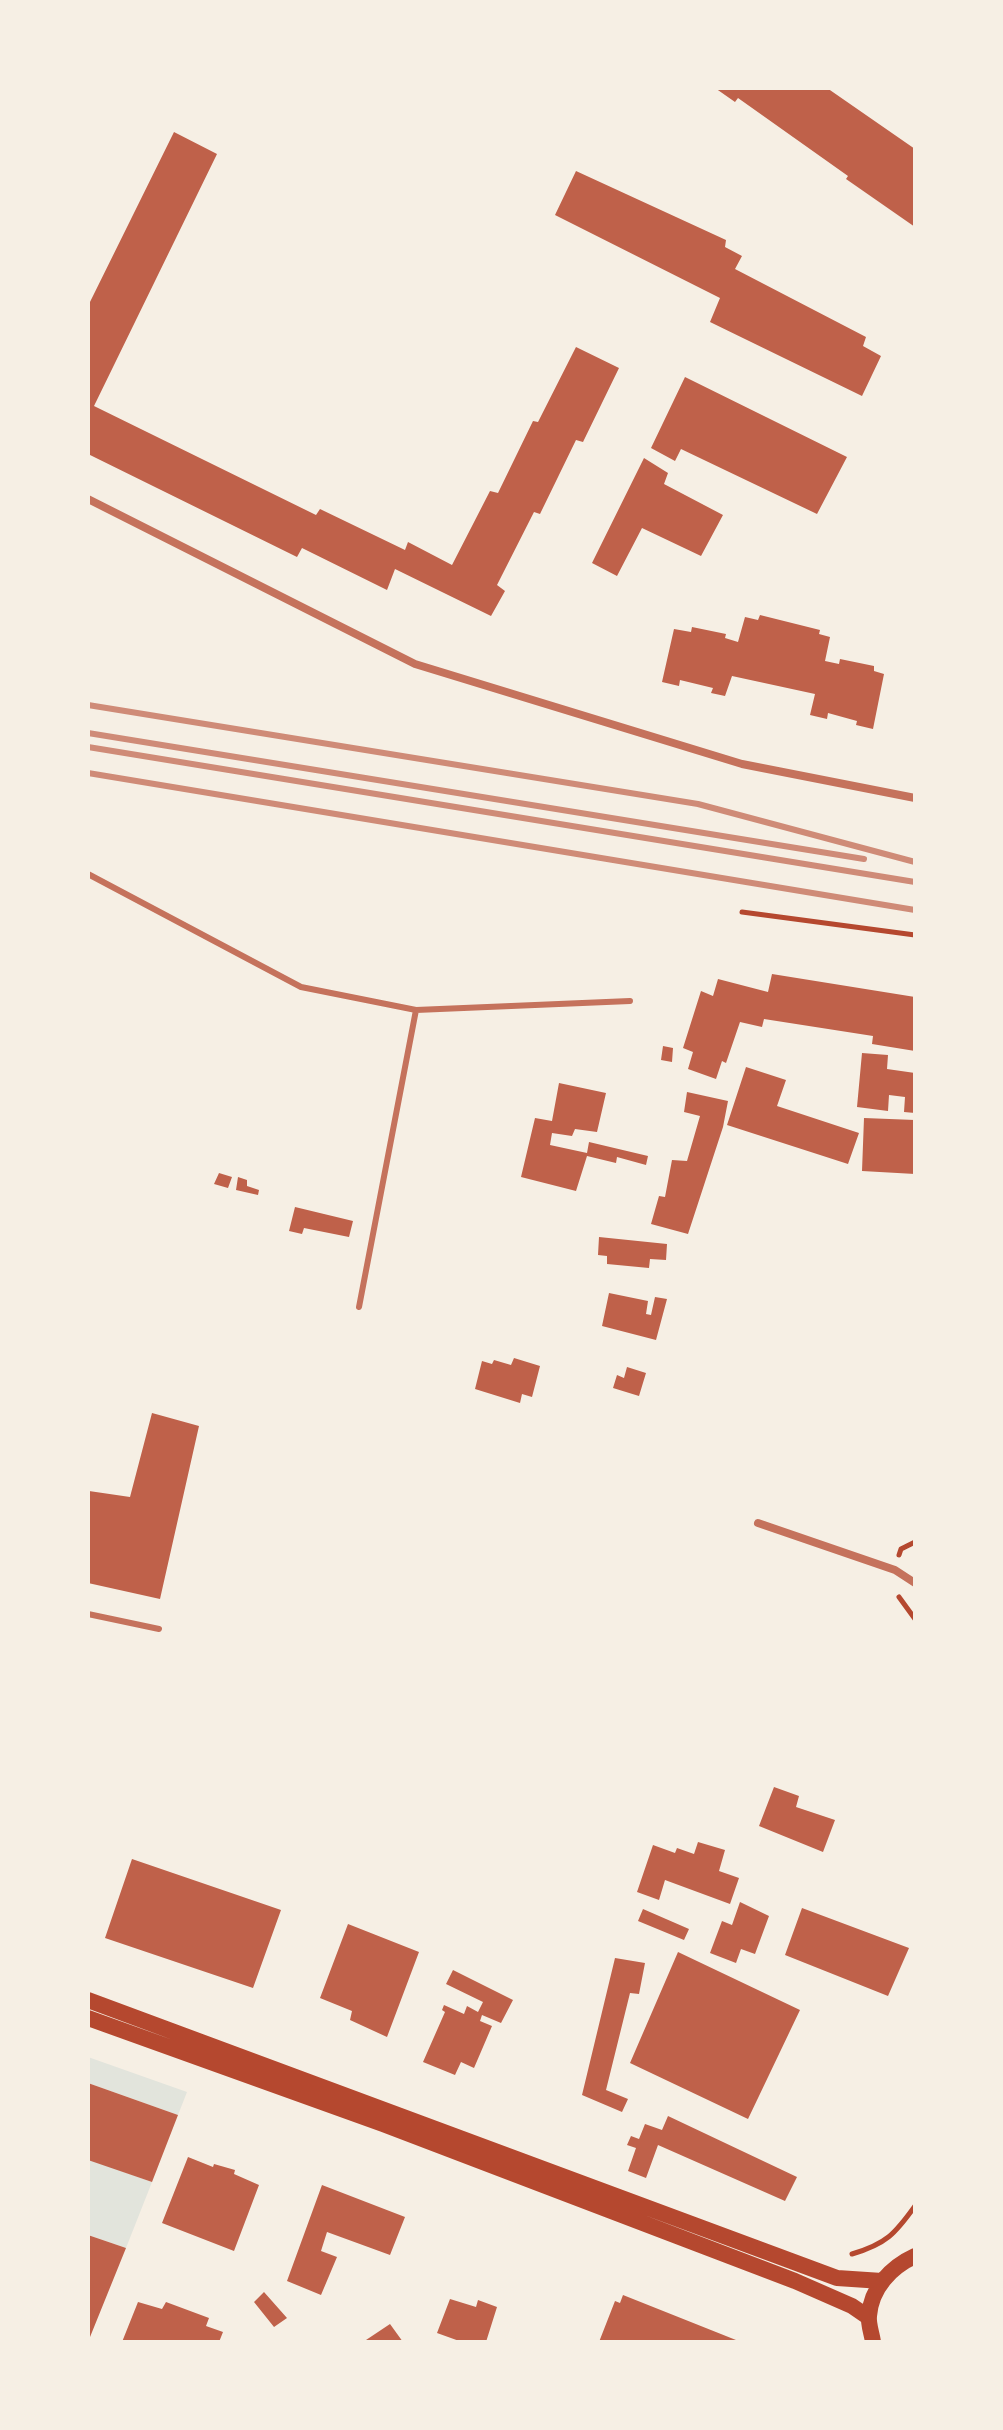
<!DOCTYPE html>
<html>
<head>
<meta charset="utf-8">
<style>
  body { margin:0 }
  #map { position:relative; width:1003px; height:2430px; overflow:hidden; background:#f6efe4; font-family:"Space Grotesk",sans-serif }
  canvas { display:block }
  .frame { position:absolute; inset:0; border:90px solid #f6efe4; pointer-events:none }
</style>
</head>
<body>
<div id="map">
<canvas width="1003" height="2430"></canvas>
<div class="frame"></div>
</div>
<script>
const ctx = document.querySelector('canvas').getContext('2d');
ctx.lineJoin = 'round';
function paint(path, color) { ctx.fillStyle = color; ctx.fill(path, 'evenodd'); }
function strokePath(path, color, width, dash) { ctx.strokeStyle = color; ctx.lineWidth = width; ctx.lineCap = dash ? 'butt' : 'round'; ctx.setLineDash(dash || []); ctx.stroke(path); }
const green = new Path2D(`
  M88 2057 187 2092 178 2115 88 2083Z
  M88 2159 152 2182 126 2248 88 2235Z`);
const building = new Path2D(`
  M715 88H827L915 149V227L846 179 848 176 738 98 735 102Z
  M174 132 217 154 94 406 316 515 320 509 405 550 408 542 452 565 490 491 498 493 533 421 538 422 576 347 619 368 583 442 576 440 540 514 534 512 497 585 505 591 491 616 395 569 387 590 302 548 297 557 88 454V306Z
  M576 171 726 240 725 247 742 256 735 269 866 337 863 346 881 356 862 396 710 322 720 298 555 215Z
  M685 377 847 457 817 514 681 449 675 461 651 448Z
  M644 458 668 473 664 484 723 515 701 556 642 528 617 576 592 563Z
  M760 615 820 630 819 634 830 637 825 661 839 664 840 659 874 666V671L884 674 873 729 856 725 857 721 828 713 827 719 810 715 815 694 732 676 725 696 711 693 713 688 680 680 679 686 662 682 674 629 691 632 692 627 726 634 725 638 738 642 745 617 758 620Z
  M772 974 915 997V1051L872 1044 873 1036 764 1019 762 1027 740 1022 726 1063 722 1061 716 1079 688 1069 693 1052 683 1048 701 991 713 996 718 979 768 992Z
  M663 1046 673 1048 672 1062 661 1060Z
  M862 1053 888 1055 887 1069 915 1073V1113L904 1112 905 1097 889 1095 888 1111 857 1107Z
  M746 1067 786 1080 777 1106 859 1133 848 1164 727 1125Z
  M559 1083 606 1093 597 1132 575 1129 572 1136 552 1133 550 1145 587 1153 589 1142 648 1156 646 1165 617 1157 616 1163 587 1156 576 1191 521 1177 535 1118 552 1121Z
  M687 1092 728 1101 723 1127 688 1234 651 1224 659 1196 665 1197 672 1160 687 1161 700 1116 684 1112Z
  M864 1118 915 1120V1174L862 1171Z
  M219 1173 232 1177 228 1188 214 1184Z
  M238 1177 247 1180V1186L259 1190 258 1195 236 1190Z
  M295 1207 353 1221 349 1237 304 1228 302 1234 289 1231Z
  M599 1237 667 1244 666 1260 650 1259 649 1268 607 1264V1256L598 1255Z
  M609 1293 648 1301 646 1314 651 1315 655 1297 667 1299 656 1340 602 1326Z
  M514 1358 540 1366 532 1397 522 1394 520 1403 475 1389 482 1361 492 1364 494 1360 511 1365Z
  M627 1367 646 1373 639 1396 613 1388 617 1375 624 1378Z
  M152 1413 199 1426 160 1599 88 1583 89 1491 130 1497Z
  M774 1787 799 1796 796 1807 835 1820 823 1852 759 1826Z
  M698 1842 725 1850 719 1871 739 1878 730 1904 665 1880 659 1900 637 1892 653 1845 675 1853 677 1848 694 1854Z
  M132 1859 281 1910 253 1988 105 1938Z
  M740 1902 769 1916 755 1954 741 1949 736 1963 710 1953 722 1921 732 1925Z
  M802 1908 909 1948 888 1996 785 1955Z
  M643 1909 689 1929 684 1940 638 1921Z
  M348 1924 419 1952 387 2037 350 2020 352 2011 320 1998Z
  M678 1952 800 2010 748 2119 630 2063Z
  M615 1958 645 1963 639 1994 630 1993 606 2090 628 2099 622 2112 582 2095Z
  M453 1970 513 2000 501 2023 482 2015 480 2021 492 2026 474 2068 461 2062 455 2075 423 2062 445 2012 442 2010 444 2005 464 2014 467 2006 478 2012 483 2002 446 1984Z
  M88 2083 178 2115 152 2182 88 2160Z
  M668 2116 797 2177 785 2201 658 2145 646 2178 628 2171 636 2148 627 2145 631 2136 639 2139 645 2124 662 2130Z
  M188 2157 213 2167 214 2164 235 2170 234 2174 259 2185 234 2251 162 2223Z
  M322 2185 405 2217 390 2255 327 2232 321 2251 337 2257 321 2295 287 2281Z
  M88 2235 126 2248 88 2342Z
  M264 2292 287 2318 274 2327 254 2302Z
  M623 2295 741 2342H599L615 2301 620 2303Z
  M450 2299 476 2307 478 2300 497 2307 486 2342H462L437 2333Z
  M138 2302 162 2309 166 2302 209 2318 206 2326 223 2332 219 2342H122Z
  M390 2324 403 2342H360L366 2340Z`);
const path = new Path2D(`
  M742 912 915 935
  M899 1555 901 1549 915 1542
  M899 1597 915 1619
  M852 2254C886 2244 895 2234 915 2206`);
const service = new Path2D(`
  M88 874 301 987 416 1010 630 1001
  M359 1307 416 1010
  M88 1614 159 1629`);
const minor = new Path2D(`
  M88 499 415 664 742 764 915 798
  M758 1523 895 1570 915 1583`);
const secondary = new Path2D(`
  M88 2000 837 2278 882 2281
  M88 2018 383 2124 795 2281 852 2306 868 2317
  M873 2342C872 2334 868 2324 869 2316 871 2288 891 2267 915 2256`);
const rail = new Path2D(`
  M88 705 698 804 915 862
  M88 733 864 859
  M88 747 915 882
  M88 773 915 910`);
paint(green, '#e2e4dc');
paint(building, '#bf614a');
strokePath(path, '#b5482f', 5);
strokePath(service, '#c5725c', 6);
strokePath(minor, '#c5725c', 8);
strokePath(secondary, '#b5482f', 16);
strokePath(rail, '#cf8b77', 6);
</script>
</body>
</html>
